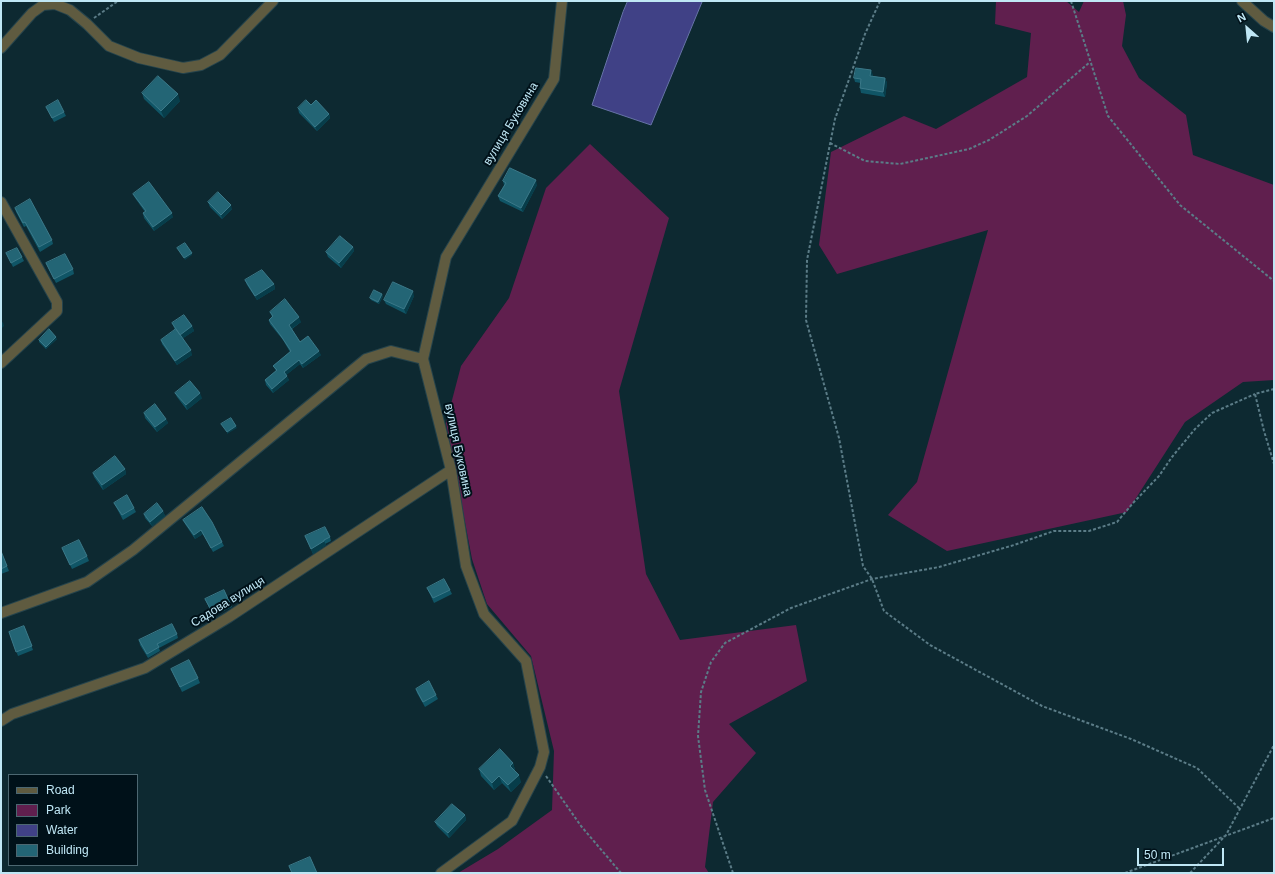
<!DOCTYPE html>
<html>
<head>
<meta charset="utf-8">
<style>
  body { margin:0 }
  #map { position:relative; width:1275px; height:874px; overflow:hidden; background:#0d2931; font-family:Arial,sans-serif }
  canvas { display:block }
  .frame { position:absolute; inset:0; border:2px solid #bfe7f5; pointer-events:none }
  .legend { position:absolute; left:8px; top:774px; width:130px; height:92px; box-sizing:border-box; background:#001119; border:1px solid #4c6771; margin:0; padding:5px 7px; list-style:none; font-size:12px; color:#bfe7f5 }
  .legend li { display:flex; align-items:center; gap:8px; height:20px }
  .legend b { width:20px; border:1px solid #4c6771 }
  .north { position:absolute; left:1227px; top:8px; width:40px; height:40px; -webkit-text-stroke:3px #001119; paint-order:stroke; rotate:333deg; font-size:11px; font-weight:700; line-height:16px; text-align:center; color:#bfe7f5 }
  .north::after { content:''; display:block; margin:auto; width:14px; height:18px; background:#bfe7f5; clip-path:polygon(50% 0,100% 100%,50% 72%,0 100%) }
  .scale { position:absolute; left:1137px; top:848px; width:87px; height:18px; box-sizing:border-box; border:2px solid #bfe7f5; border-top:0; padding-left:5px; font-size:12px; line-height:14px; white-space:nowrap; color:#bfe7f5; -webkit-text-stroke:3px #001119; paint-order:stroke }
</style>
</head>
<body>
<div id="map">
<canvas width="1275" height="874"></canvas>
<div class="frame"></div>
<ul class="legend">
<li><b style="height:5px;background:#5f5b40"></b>Road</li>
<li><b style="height:11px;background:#601f4e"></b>Park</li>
<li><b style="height:11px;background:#404186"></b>Water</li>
<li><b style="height:11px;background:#236575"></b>Building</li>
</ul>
<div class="north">N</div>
<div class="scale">50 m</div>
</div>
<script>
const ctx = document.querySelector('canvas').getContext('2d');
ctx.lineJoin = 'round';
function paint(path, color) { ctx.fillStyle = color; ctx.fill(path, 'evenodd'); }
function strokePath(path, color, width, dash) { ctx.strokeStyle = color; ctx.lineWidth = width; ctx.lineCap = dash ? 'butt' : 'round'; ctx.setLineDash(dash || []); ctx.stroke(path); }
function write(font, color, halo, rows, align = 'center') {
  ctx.font = font + ' Arial,sans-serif'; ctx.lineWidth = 4; ctx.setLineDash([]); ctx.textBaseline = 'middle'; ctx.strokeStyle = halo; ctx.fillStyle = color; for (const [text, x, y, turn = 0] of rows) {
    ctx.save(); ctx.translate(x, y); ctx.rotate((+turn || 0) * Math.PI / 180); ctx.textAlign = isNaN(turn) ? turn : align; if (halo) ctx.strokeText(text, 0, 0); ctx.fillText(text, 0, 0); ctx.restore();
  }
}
const green = new Path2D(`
  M996 1H1066L1079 12 1084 1H1123L1126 15 1122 46 1139 78 1186 115 1193 155 1274 185V380L1243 382 1185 422 1127 512 947 551 888 515 917 482 988 230 837 274 819 245 831 152 904 116 936 129 1027 77 1031 33 995 24Z
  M590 144 669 218 619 391 646 574 680 640 796 625 807 681 729 724 756 753 713 802 705 867 709 873H458L498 849 552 810 554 751 531 656 487 604 472 559 446 423 461 366 509 298 546 188Z`);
const water = new Path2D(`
  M628 1H699L702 2 651 125 592 105 623 12Z`);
const path = new Path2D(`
  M880 1 865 34 835 119 807 260 806 320 839 438 863 566 872 579 884 611 930 645 1042 706 1131 739 1197 768 1240 809
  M1071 1 1108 116 1180 205 1274 281
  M94 18 118 1
  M830 143 865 161 900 164 969 149 989 140 1027 116 1090 62
  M1274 389 1255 394 1264 431 1274 464
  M546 776 581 826 621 873
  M733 873 705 790 698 736 701 692 711 662 725 643 791 608 872 579 939 567 1014 545 1054 531H1089L1117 522 1133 503 1159 476 1172 457 1195 429 1212 413 1255 394
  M1125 873 1274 818
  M1190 873 1226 835 1274 745`);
const minor = new Path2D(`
  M1242 1 1264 21 1274 27
  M1 48 32 13 43 5 55 4 70 10 87 24 109 46 139 58 183 68 201 65 220 55 273 1
  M1 202 57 302V311L1 363
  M1 613 87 582 133 550 366 359 391 351 423 359
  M1 721 12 714 145 668 229 617 451 470
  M441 873 512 821 540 767 544 752 526 661 484 614 466 566 451 470 423 359 446 257 554 79 562 1`);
const wall = new Path2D(`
  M873 75 872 76 885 78 887 83 885 97 861 93 860 88 861 83 855 82 854 78Z
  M142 93 180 101 164 118 144 99Z
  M311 105 329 114 330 118 317 131 299 113 298 108Z
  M46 107 64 112 66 116 54 122Z
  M503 181 537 185 523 212 500 201 498 196 504 185Z
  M133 194 173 217 154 231 144 218 143 213 145 212 135 198Z
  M208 202 232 209 222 219 210 207Z
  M15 208 52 240 53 244 40 252 26 226 24 227 16 212Z
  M353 247 354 251 341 268 328 257 326 252Z
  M6 253 22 257 24 261 13 267Z
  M46 263 73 269 74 274 56 283Z
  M245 280 274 284 275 289 257 300 247 285Z
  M383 296 379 304 371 300 370 298Z
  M414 296 406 314 386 304 384 300Z
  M270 312 301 322 292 329 300 342 321 355 303 368 300 364 286 375 289 380 273 393 266 385 265 380 276 371 273 366 290 352 283 340 270 324 269 320 272 317Z
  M172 323 192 326 194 331 183 338 192 355 177 365 162 344 161 340 175 330Z
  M57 339 46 349 39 342V340Z
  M175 393 202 398 187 410 177 397Z
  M144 413 166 419 168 423 157 432 145 418Z
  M125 469 126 474 103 490 94 477 93 473Z
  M114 503 134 508 136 512 123 520 116 507Z
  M163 511 165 516 152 526 145 518 144 514Z
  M183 520 222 542 224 546 213 552 203 534 195 539 185 524Z
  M305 536 330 537 331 541 325 544 326 545 313 554Z
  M62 548 87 556 89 561 72 569Z
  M1 551 9 571 1 574Z
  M427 588 450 590 452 594 434 603Z
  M205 599 230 603 232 607 213 616Z
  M24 626 33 650 18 656 9 632Z
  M177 634 178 638 159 648 160 651 148 658 140 645 139 640Z
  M171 669 198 678 200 683 182 692Z
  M416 689 436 695 438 699 425 707 417 693Z
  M513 763 515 770 514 771 521 782 511 792 502 783 494 790 481 776 479 769Z
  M465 815 466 820 449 838 437 826 435 822Z`);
const shadedWall = new Path2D(`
  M871 70 873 75 872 80 870 76Z
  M885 78 887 83 885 97 883 92Z
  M178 94 180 101 164 118 161 111Z
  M329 114 330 118 317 131 315 127Z
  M536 180 537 185 523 212 521 208Z
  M231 205 232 209 222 219 221 215Z
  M172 213 173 217 154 231 153 227Z
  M353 247 354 251 341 268 339 263Z
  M192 253V255L185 260 184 258Z
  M274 284 275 289 257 300 255 296Z
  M413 291 414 296 406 314 404 309Z
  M382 294 383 296 379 304 378 302Z
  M299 317 301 322 291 329 289 325Z
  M3 322 4 326 1 329V323Z
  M192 326 194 331 182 339 180 335Z
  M56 337 57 339 46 349V347Z
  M191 350 192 355 177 365 175 361Z
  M319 351 321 355 303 368 302 364Z
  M299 360 300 364 285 376 284 372Z
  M287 376 289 380 273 393 272 389Z
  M200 393 202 398 187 410 186 405Z
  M166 419 168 423 157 432 155 427Z
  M236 426 237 428 227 434V432Z
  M125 469 126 474 103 490 102 485Z
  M163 511 165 516 152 526 150 522Z
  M201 530 203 534 195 539 194 535Z
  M324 541 326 545 313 554 311 549Z
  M513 763 515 770 512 773 510 766Z
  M519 775 521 782 511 792 508 785Z
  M499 776 502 783 494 790 492 783Z
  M465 815 466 820 449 838 448 833Z`);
const building = new Path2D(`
  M856 68 871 70 870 76 885 78 883 92 860 88 861 79 854 78Z
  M158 76 178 94 161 111 142 93Z
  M58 100 64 112 52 118 46 107Z
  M306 100 311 105 316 100 329 114 315 127 298 108Z
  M510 168 536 180 521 208 498 196 506 183 503 181Z
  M149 182 172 213 153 227 143 213 146 211 133 194Z
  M218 192 231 205 221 215 208 202Z
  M30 199 52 240 39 247 25 222 23 223 15 208Z
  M340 236 353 247 339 263 326 252Z
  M185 243 192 253 184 258 177 248Z
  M17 248 22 257 11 263 6 253Z
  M65 254 73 269 54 279 46 263Z
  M262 270 274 284 255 296 245 280Z
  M393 282 413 291 404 309 384 300Z
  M374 290 382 294 378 302 370 298Z
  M285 299 299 317 289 325 300 342 308 336 319 351 302 364 299 360 284 372 287 376 272 389 265 380 277 370 273 366 291 351 281 336 269 320 273 316 270 312Z
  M184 315 192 326 180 335 172 323Z
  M49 329 56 337 46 347 39 340Z
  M176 329 191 350 175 361 161 340Z
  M190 381 200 393 186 405 175 393Z
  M155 404 166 419 155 427 144 413Z
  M231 418 236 426 227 432 221 424Z
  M115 456 125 469 102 485 93 473Z
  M127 495 134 508 122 515 114 503Z
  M157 503 163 511 150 522 144 514Z
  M202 507 212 522 222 542 211 548 201 530 194 535 183 520Z
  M325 527 330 537 324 540V541L311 549 305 536Z
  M79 540 87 556 70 565 62 548Z
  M1 551 7 566 1 569Z
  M444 579 450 590 433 598 427 588Z
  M224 590 230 603 212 612 205 599Z
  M172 624 177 634 157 644 159 647 147 654 139 640Z
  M24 626 32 646 16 652 9 632Z
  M189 660 198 678 180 687 171 669Z
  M429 681 436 695 423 702 416 689Z
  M500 749 513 763 510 766 519 775 508 785 499 776 492 783 479 769Z
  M452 804 465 815 448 833 435 822Z
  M310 857 317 873H292L289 866Z`);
const streetNames = [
  ["вулиця Буковина",511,124,-59],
  ["вулиця Буковина",458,450,78],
  ["Садова вулиця",228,602,-32]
];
paint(green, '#601f4e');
paint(water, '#404186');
strokePath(water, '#6673a7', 1);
strokePath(minor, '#26444c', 12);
strokePath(path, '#5b7c87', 2, [3, 2]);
strokePath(minor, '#5f5b40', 10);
paint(wall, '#105566');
paint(shadedWall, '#073d4a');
paint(building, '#236575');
strokePath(building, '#3b7989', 1);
write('12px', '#bfe7f5', '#001119', streetNames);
</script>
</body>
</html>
